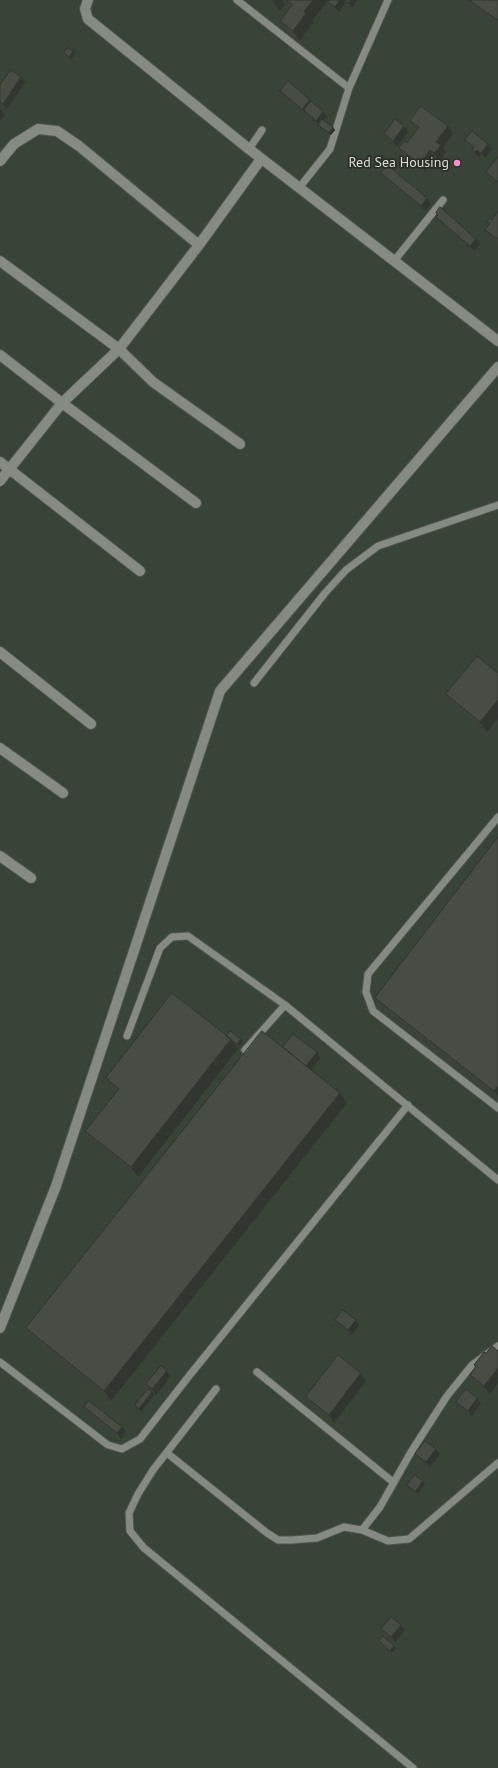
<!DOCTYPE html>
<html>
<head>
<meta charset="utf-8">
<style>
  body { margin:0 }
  canvas { display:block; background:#323830 }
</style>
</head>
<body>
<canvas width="498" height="1768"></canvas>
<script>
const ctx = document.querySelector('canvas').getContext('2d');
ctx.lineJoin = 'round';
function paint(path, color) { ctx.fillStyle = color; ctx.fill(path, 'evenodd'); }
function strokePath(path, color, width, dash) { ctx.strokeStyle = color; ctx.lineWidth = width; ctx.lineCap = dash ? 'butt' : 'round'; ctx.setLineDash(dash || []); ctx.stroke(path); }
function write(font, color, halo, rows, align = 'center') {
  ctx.font = font + ' "PT Sans",sans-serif'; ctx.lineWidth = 3.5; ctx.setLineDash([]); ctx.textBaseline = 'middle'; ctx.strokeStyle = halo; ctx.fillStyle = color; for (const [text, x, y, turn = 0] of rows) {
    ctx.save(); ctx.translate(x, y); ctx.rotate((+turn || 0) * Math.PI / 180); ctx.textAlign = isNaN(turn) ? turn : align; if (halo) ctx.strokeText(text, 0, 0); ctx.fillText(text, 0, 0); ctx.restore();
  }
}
const built = new Path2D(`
  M0 0H498V1768H0Z`);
const lane = new Path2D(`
  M237 0 349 88
  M249 149 262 130
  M299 188 330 149 349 88 388 0
  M394 261 443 200
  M254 683 325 593 346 570 378 546 498 505
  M498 817 368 974 366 992 373 1011 498 1108
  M127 1036 160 948 172 937 188 936 285 1005 498 1180
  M245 1050 285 1005
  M0 1362 108 1445 122 1449 140 1439 189 1376 408 1105
  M257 1372 393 1482
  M216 1389 153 1470 138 1494 129 1513 130 1531 144 1548 413 1768
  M167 1453 267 1533 278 1540H292L317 1538 344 1527 362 1530 388 1541 409 1539 498 1463
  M362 1530 380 1507 411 1452 447 1396 472 1365 498 1346`);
const street = new Path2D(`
  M88 0 85 9 88 19 249 149 498 341
  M0 161 14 144 38 129 57 131 79 146 199 245
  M0 261 119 349 153 382 240 444
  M0 355 62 403 196 503
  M0 462 140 571
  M0 481 62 403 119 349 199 245 261 159
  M0 652 91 724
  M0 748 63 793
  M0 856 31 878
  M0 1328 56 1186 220 691 498 367`);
const wall = new Path2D(`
  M269 0H328L312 21 313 23 300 41 287 31 280 21 290 8 285 4 280 11 272 5Z
  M329 0H358L352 8 345 3 339 12 331 7 328 2Z
  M462 0H498V25Z
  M21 77 25 82 7 109 0 104V85Z
  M280 91 310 100 312 102 323 112 327 117 324 121 335 130 331 135 320 127 318 125 306 114V115L284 96Z
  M410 121 448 126 453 134 443 148 446 152 440 161 435 158 425 172 404 156 399 148 407 143 417 130Z
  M408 132 397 147 388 140 384 134Z
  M465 140 492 149 485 158 481 155 479 157 476 155 472 149H473L468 146Z
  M498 157V184L489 177 486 172Z
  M381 173 431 204 425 211 384 178Z
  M498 211V243L490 238 485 230 489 224 487 222 492 220Z
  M436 213 476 239 480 244 474 251 440 222 436 217 437 215Z
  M498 673 487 732 453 704 446 694Z
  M498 837V1098L382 1008 375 998Z
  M226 1036 241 1039 243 1042 239 1047 233 1043 238 1049 138 1177 92 1141 85 1131 117 1091 113 1088 106 1078Z
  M283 1047 320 1058 311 1070 340 1093 347 1103 111 1401 33 1338 26 1328Z
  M335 1320 359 1325 352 1335 339 1325Z
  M484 1352 490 1394 475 1383 470 1375 476 1367 474 1365Z
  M361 1373 366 1381 334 1423 311 1405 306 1397Z
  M171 1376 156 1395 149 1389 146 1384Z
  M477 1398 481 1404 471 1416 460 1408 456 1402Z
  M84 1407 122 1427 126 1432 121 1439 87 1413Z
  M436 1449 440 1454 430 1467 419 1459 415 1454Z
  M423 1481 425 1484 417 1494 409 1488 407 1485Z
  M381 1629 405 1630 395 1642 385 1635Z
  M379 1641 396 1648 392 1653 380 1644Z`);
const shadedWall = new Path2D(`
  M273 0H282L285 4 280 11 273 1Z
  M313 0H328L312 21 313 23 300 41 293 31 304 12Z
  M340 0H343L345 3 339 12 335 7Z
  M351 0H358L352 8 349 3Z
  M73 51 75 54 71 60 69 57Z
  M21 77 25 82 7 109 3 104Z
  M310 100 314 105 304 110 306 114V115L302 109Z
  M0 109 5 115 0 121Z
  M323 112 327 117 320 126 316 121Z
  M404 126 408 132 397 147 393 141Z
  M448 126 453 134 443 148 446 152 440 161 434 153 436 142Z
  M333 127 335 130 331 135 329 133Z
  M488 144 492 149 485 158 481 153Z
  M430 150 435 158 425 172 420 164Z
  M477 150 481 155 479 157 475 152Z
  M427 198 431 204 425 211 421 206Z
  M476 239 480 244 474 251 470 246Z
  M498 700V719L487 732 480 722Z
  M231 1039 238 1049 138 1177 131 1167Z
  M241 1039 243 1042 239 1047 237 1044Z
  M317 1052 320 1058 310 1072 306 1066Z
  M498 1086V1096L494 1091Z
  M340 1093 347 1103 111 1401 104 1391Z
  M356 1320 359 1325 352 1335 348 1330Z
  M498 1368V1383L490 1394 484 1386Z
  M167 1371 171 1376 156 1395 152 1389Z
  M361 1373 366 1381 334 1423 329 1415Z
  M152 1392 154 1395 141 1412 139 1409Z
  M477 1398 481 1404 471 1416 468 1411Z
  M122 1427 126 1432 121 1439 117 1433Z
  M436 1449 440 1454 430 1467 426 1462Z
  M423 1481 425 1484 417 1494 415 1492Z
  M401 1625 405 1630 395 1642 391 1637Z
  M394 1646 396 1648 392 1653 390 1651Z`);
const building = new Path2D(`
  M286 0H313L304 12 306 13 293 31 280 21 292 5Z
  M329 0H340L335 7 328 2Z
  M344 0H351L349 3Z
  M469 0H498V20Z
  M68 48 73 51 69 57 64 53Z
  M11 70 21 77 3 104 0 102V85Z
  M288 81 310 100 302 109 280 91Z
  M311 101 323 112 316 121 304 110Z
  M421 106 448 126 436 142 441 145 434 153 430 150 420 164 399 148 404 141 407 143 419 127 410 121Z
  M322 119 333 127 329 133 318 125Z
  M395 119 404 126 393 141 384 134Z
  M472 131 488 144 481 153 477 150 475 152 472 149 474 147 465 140Z
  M498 157V182L486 172Z
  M387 165 427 198 421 206 381 173Z
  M440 207 476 239 470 246 436 217 438 215 436 213Z
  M498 211V237L497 239 485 230 490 223 487 222 490 218 492 220Z
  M477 656 498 673V700L480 722 446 694Z
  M498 837V1086L494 1091 375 998Z
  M172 993 231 1039 131 1167 85 1131 119 1089 106 1078Z
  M230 1031 241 1039 237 1044 226 1036Z
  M262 1031 340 1093 104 1391 26 1328Z
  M293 1034 317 1052 306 1066 283 1047Z
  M343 1310 356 1320 348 1330 335 1320Z
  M492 1346 498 1351V1368L484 1386 470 1375 476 1366 474 1365 484 1352 486 1353Z
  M338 1355 361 1373 329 1415 306 1397Z
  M161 1366 167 1371 152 1389 146 1384Z
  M148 1389 152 1392 139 1409 135 1405Z
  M466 1389 477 1398 468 1411 456 1402Z
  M89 1401 122 1427 117 1433 84 1407Z
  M425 1441 436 1449 426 1462 415 1454Z
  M415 1475 423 1481 415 1492 407 1485Z
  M391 1617 401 1625 391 1637 381 1629Z
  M383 1636 394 1646 390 1651 379 1641Z`);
const markers = [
  [457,163,4,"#f98fc9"]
];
const poiNames = [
  ["Red Sea Housing",449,163]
];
paint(built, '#3a4337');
strokePath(lane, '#50544e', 9);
strokePath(street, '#50544e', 12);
strokePath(lane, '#858b83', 7);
strokePath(street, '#858b83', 10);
paint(wall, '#3d423b');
paint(shadedWall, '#323630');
paint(building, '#474d45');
strokePath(building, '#323630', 1);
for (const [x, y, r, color] of markers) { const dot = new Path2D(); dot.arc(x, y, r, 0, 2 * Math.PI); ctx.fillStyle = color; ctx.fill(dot); strokePath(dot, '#292e27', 1.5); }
write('14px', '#daddd8', '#292e27', poiNames, 'right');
</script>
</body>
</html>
